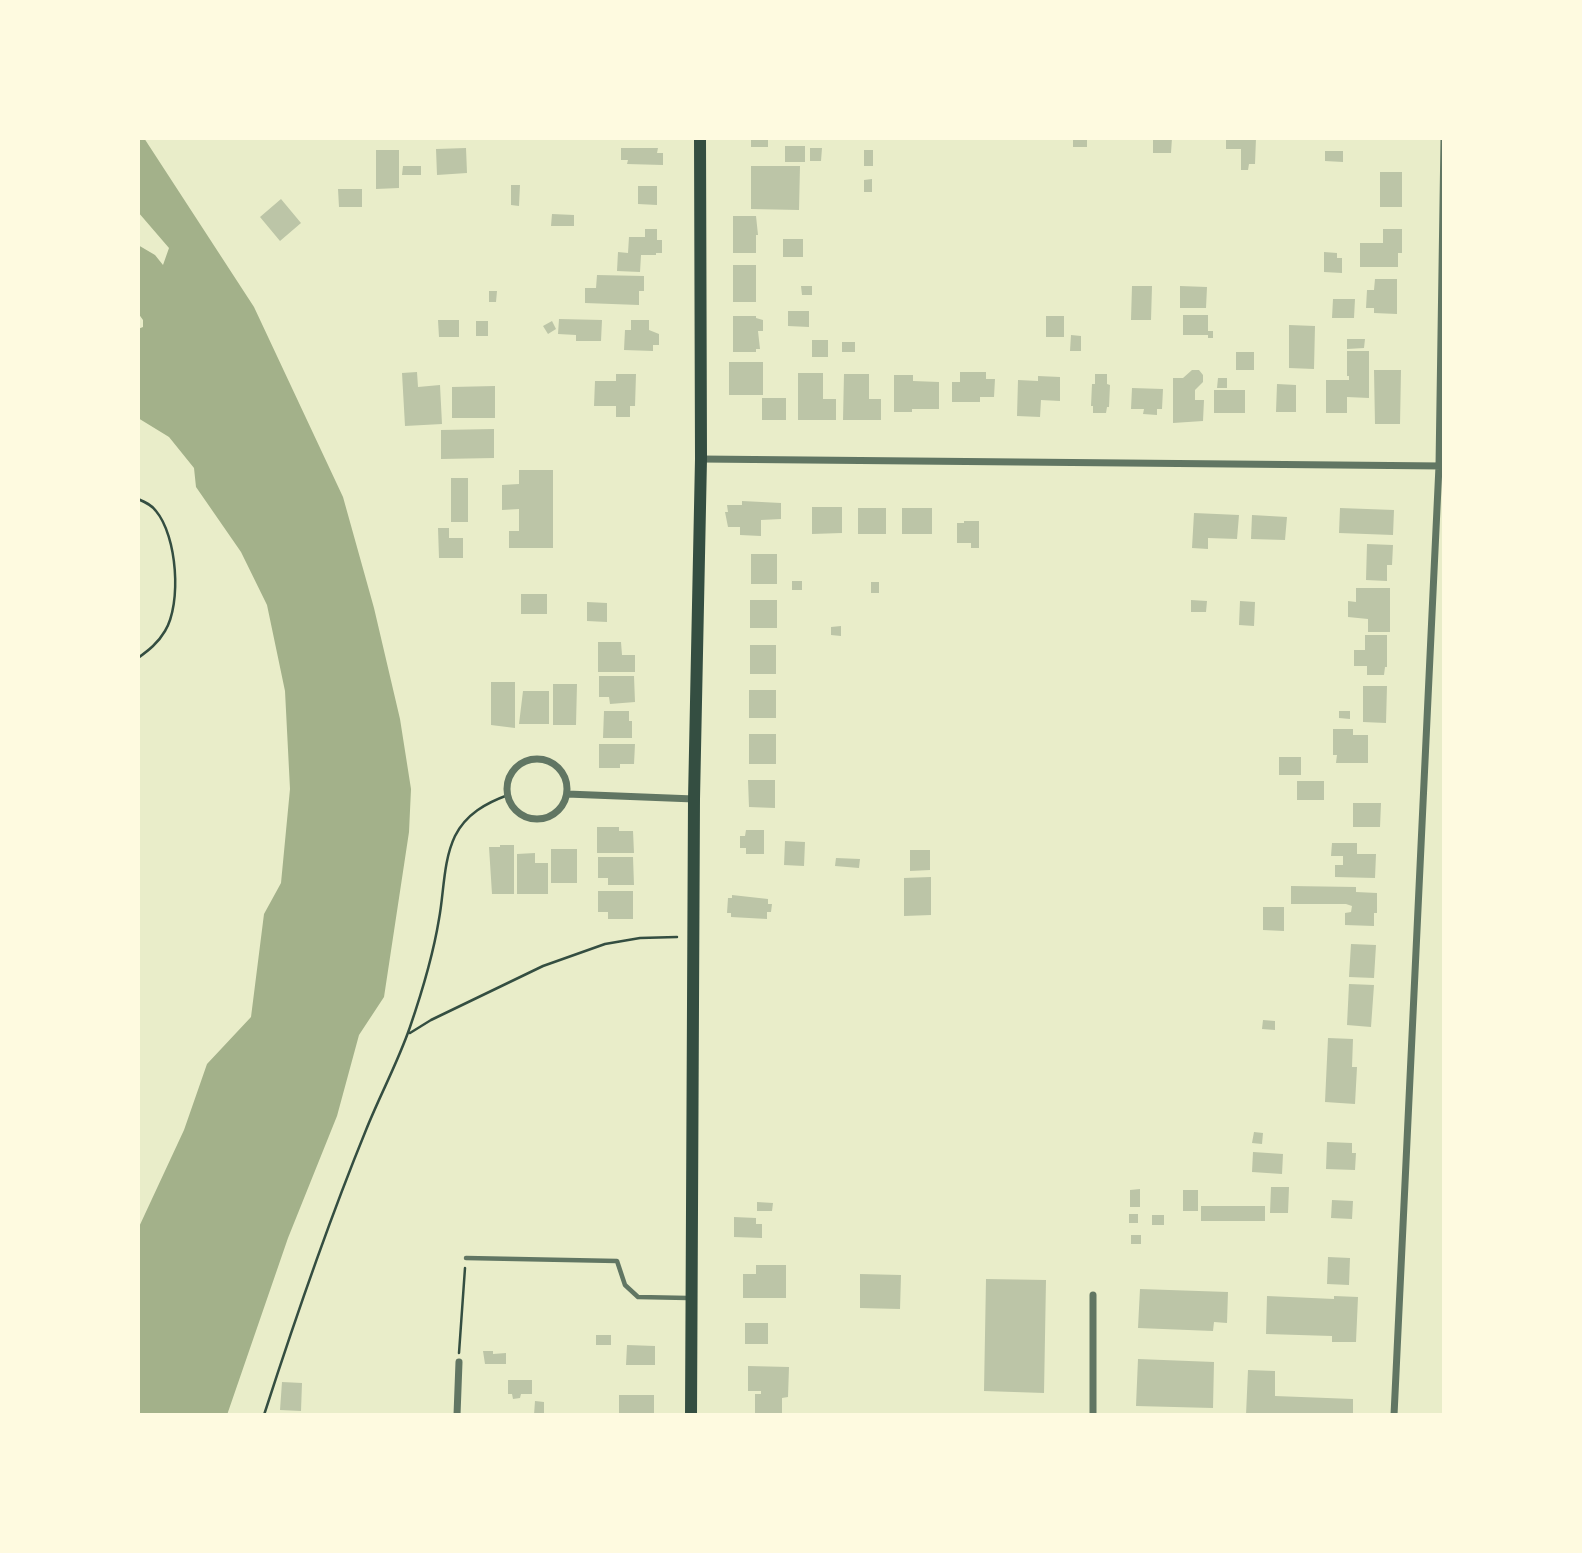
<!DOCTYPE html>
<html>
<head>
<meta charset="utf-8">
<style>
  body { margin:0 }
  #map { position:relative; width:1582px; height:1553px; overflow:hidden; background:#e9edc9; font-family:"PT Sans Narrow",sans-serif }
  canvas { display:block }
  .frame { position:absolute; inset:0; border:140px solid #fefae0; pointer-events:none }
</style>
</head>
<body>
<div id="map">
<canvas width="1582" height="1553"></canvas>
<div class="frame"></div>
</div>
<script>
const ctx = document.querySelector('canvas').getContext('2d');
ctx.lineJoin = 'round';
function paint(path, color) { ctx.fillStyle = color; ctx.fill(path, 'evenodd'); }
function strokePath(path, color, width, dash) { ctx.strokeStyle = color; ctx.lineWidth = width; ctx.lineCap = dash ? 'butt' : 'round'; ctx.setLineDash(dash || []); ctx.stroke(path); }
const water = new Path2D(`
  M138 138H144L254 307 343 497 374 608 400 719 411 789 409 832 384 997 359 1035 337 1116 288 1238 227 1415H138V1229L184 1130 207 1064 251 1017 264 914 281 883 290 789 285 691 267 605 241 552 196 487 194 468 169 437 138 418V329L143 327V320L138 313V245L155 255 163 265 169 248 138 212Z`);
const building = new Path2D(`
  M751 138H768V147H751Z
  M1073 138H1087V147H1073Z
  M1153 138H1172L1171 153H1153Z
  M1226 138H1256L1255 164H1249L1248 170H1241V149H1226Z
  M785 146H805V162H785Z
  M466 148 467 173 437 175 436 149Z
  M621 148H658L657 153H663V165L627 164 628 160H621Z
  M810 148H822L821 161H810Z
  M376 150H399V188L376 189Z
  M864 150H873V166H864Z
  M1325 151H1343V162L1325 161Z
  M403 166H421V175H402Z
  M751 166H800L799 210 751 209Z
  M1380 172H1402V207H1380Z
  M872 179V192H864V180Z
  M511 185H520L519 206 511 205Z
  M638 186H657V205L638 204Z
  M338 189H362V207H339Z
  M281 199 301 223 280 241 260 217Z
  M552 214 574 215V226H551Z
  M733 216H756L758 235H756V253H733Z
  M645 229H657V240H662V253H656V255H641L640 272 617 271 618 252 628 253 629 237H645Z
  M1383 229H1402V253H1398V267H1360V243H1383Z
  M783 239H803V257H783Z
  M1324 252 1337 253V258H1342V273L1324 272Z
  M733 265H756V302H733Z
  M597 275 644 276V291H639V305L585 303V288H596Z
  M1375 279H1397V314L1374 313V308H1366L1367 290H1374Z
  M801 286H812V295H802Z
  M1132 286H1152L1151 320H1131Z
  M1180 286 1207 287 1206 308H1180Z
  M489 291H497L496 302H489Z
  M1333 299H1355L1354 318H1332Z
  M788 311H809V327L788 326Z
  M1183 315H1208V331H1213V338H1208V335H1183Z
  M733 316H756V318L763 320V331H758L760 349H756V352H733Z
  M1046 316H1064V337H1046Z
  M559 319 602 320 601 341H576V335L558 334Z
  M438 320H459V337H439Z
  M631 320H649V330L659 334V345H653V351L624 350 625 330H631Z
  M476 321H488V336H476Z
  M552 321 556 329 548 334 543 326Z
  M1289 325 1315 326 1314 369 1289 368Z
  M1071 335 1081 336V351H1070Z
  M1347 339H1365L1364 348 1347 349Z
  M812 340H828V357H812Z
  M842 342H855V352H842Z
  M1347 351H1369V398L1347 397V413H1326V380H1349V376H1347Z
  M1236 352H1254V370H1236Z
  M729 362H763V395H729Z
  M1192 370H1199L1203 375V382L1195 390V400H1204L1203 421 1173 423V378H1183Z
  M1374 370H1401L1400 424H1375Z
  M417 372 418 387 440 385 442 424 405 426 402 373Z
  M960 372H986V379H995L994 397H980V402H952V382H960Z
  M798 373H823V399H836V420H798Z
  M616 374H636L635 406H630V417H616V406H594L595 381H616Z
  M844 374H869V399H881V420H843Z
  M1095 374H1107V384L1110 385 1109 407H1107L1106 413H1093V406H1091L1092 384H1095Z
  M894 375H913V381L939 382V409H912V412H894Z
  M1038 376 1060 377V401L1041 400 1040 417 1017 416 1018 380 1038 381Z
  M1218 378H1227V388H1217Z
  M1277 384 1296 385V412H1276Z
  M495 386V418H452V387Z
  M1132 388 1163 389 1162 409H1157V415L1143 414 1144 409H1131Z
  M1214 390H1245V413H1214Z
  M762 398H786V420H762Z
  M494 429V458L441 459V430Z
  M519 470H553V548H509V531H519V509L502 510V485L519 484Z
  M451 478H468V522H451Z
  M742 501 781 503V519L761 520V536L740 535V527H728L725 512H728L727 505H742Z
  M812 507H842V533L812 534Z
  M858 508H886V534H858Z
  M902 508H932V534H902Z
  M1340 508 1394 510 1393 535 1339 533Z
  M1194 513 1239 515 1237 539 1208 538V549L1192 548Z
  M1252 515 1287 517 1285 540 1251 539Z
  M964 521H979V548H971V543H957V523H964Z
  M438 528H449V538H463V558H439Z
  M1367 544 1393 545 1392 565H1387V581L1366 580Z
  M751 554H777V584H751Z
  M792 581H802V590H792Z
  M871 582H879V593H871Z
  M1356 588H1390V632H1368V619L1348 617V601L1356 602Z
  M521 594H547V614H521Z
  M750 600H777V628H750Z
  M1191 600 1207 601 1206 612H1191Z
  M1240 601 1255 602 1254 626 1239 625Z
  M587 602 607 603V622L587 621Z
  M841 626V636L831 635V627Z
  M1365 635H1387V667H1385L1384 675H1367V666H1354V650H1365Z
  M598 642H621L622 655H635V672H598Z
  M750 645H776V674H750Z
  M599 676H634L635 702 610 704 609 697H599Z
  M491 682H515V728L491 725Z
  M553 684H577L576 725H553Z
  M1363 686H1387L1386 723 1363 722Z
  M749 690H776V718H749Z
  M523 691H549V724H519Z
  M604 711H629V721H632V738H603Z
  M1339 711H1350V719L1339 718Z
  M1333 729H1353V735H1368V763H1336L1337 755H1333Z
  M749 734H776V764H749Z
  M599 744H635L634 764H620V768H599Z
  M1279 757H1301V775H1279Z
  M748 780H775V808L749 807Z
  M1297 781H1324V800H1297Z
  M1353 803H1381L1380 827H1353Z
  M597 827H619V831H633L634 853H597Z
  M746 830H764V854H746V848H740V836H745Z
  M785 841 805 842 804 866 784 865Z
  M1332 843H1357V854H1376L1375 878 1335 877V865H1343V856H1331Z
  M500 845H514V894H492L489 847H500Z
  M551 849H577V883H551Z
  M910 850H930V870L910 871Z
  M535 853V863H548V894H517V854Z
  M598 857H633L634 885H608V878H598Z
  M836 858 860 859 859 868 835 866Z
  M931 877V915L904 916V878Z
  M1291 886 1356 887V892L1377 893V913H1374V926L1345 925V913L1351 912 1352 906 1346 904H1291Z
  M598 891H633V919H608V912H598Z
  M732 895 768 899V904H772L771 912H767V919L731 917V913H727L728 898H732Z
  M1263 907H1284V931L1263 930Z
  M1351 944 1376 945 1374 978 1349 977Z
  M1349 984 1374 985 1371 1027 1347 1025Z
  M1263 1020 1275 1021V1030L1262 1029Z
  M1328 1038 1353 1039 1352 1067H1357L1355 1104 1325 1102Z
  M1254 1132 1263 1133 1262 1144 1252 1143Z
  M1327 1142 1352 1143V1153H1356L1355 1170 1326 1169Z
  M1253 1152 1283 1154 1282 1174 1252 1172Z
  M1271 1187H1289L1288 1213H1270Z
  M1140 1189V1207H1130V1190Z
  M1183 1190H1198V1211H1183Z
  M1332 1200 1353 1201 1352 1219 1331 1218Z
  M757 1202 773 1203 772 1211H757Z
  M1201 1206H1265V1221H1201Z
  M1129 1214H1138V1223H1129Z
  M1152 1215H1164V1225H1152Z
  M734 1217 756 1218V1224H762V1238L734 1237Z
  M1131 1235H1141V1244H1131Z
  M1328 1257 1350 1258 1349 1285 1327 1284Z
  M756 1265H786V1298H743V1274H756Z
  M860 1274 901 1275 900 1309 860 1308Z
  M986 1279 1046 1280 1044 1393 984 1391Z
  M1140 1289 1228 1292 1227 1323 1214 1322 1213 1331 1138 1328Z
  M1267 1296 1334 1299V1296L1358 1297 1356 1342H1332V1336L1266 1334Z
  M745 1323H768V1344H745Z
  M596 1335H611V1345H596Z
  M627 1345 655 1346V1365H626Z
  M483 1351H493V1354L506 1353V1364H485Z
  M1138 1359 1214 1362 1213 1408 1136 1406Z
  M748 1366 789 1367 788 1397 782 1398V1414H755V1394H761V1391H748Z
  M1248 1370 1275 1371V1396L1353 1399V1415H1246Z
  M508 1380H532V1394H521L520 1398 513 1399 512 1394H508Z
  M282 1382 302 1383 301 1411 280 1410Z
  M619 1395H654V1415H619Z
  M535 1401 544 1402V1415H534Z`);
const path = new Path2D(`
  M138 499C145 502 152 505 156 511 177 536 182 603 165 631 158 643 149 650 138 658
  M410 1033 431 1020 543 966 605 944 640 938 677 937
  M459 1353 465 1268
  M264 1415C295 1319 328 1223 366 1130 380 1095 398 1062 410 1027 422 992 433 956 439 919 444 893 443 861 455 836 466 814 486 803 508 795`);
const service = new Path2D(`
  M466 1258 617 1261 625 1285 638 1297 688 1298`);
const minor = new Path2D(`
  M701 459 1443 466
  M507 789a30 30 0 1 1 60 0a30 30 0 1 1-60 0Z
  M567 794 694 799
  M1093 1295V1415
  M457 1415 459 1362
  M1394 1415 1439 466 1444 138`);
const secondary = new Path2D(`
  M691 1415 694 799 701 459 700 138`);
paint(water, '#a3b18a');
paint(building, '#bcc5a7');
strokePath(path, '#344e41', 2.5);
strokePath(service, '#617663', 4.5);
strokePath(minor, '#617663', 7);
strokePath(secondary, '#344e41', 12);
</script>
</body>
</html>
